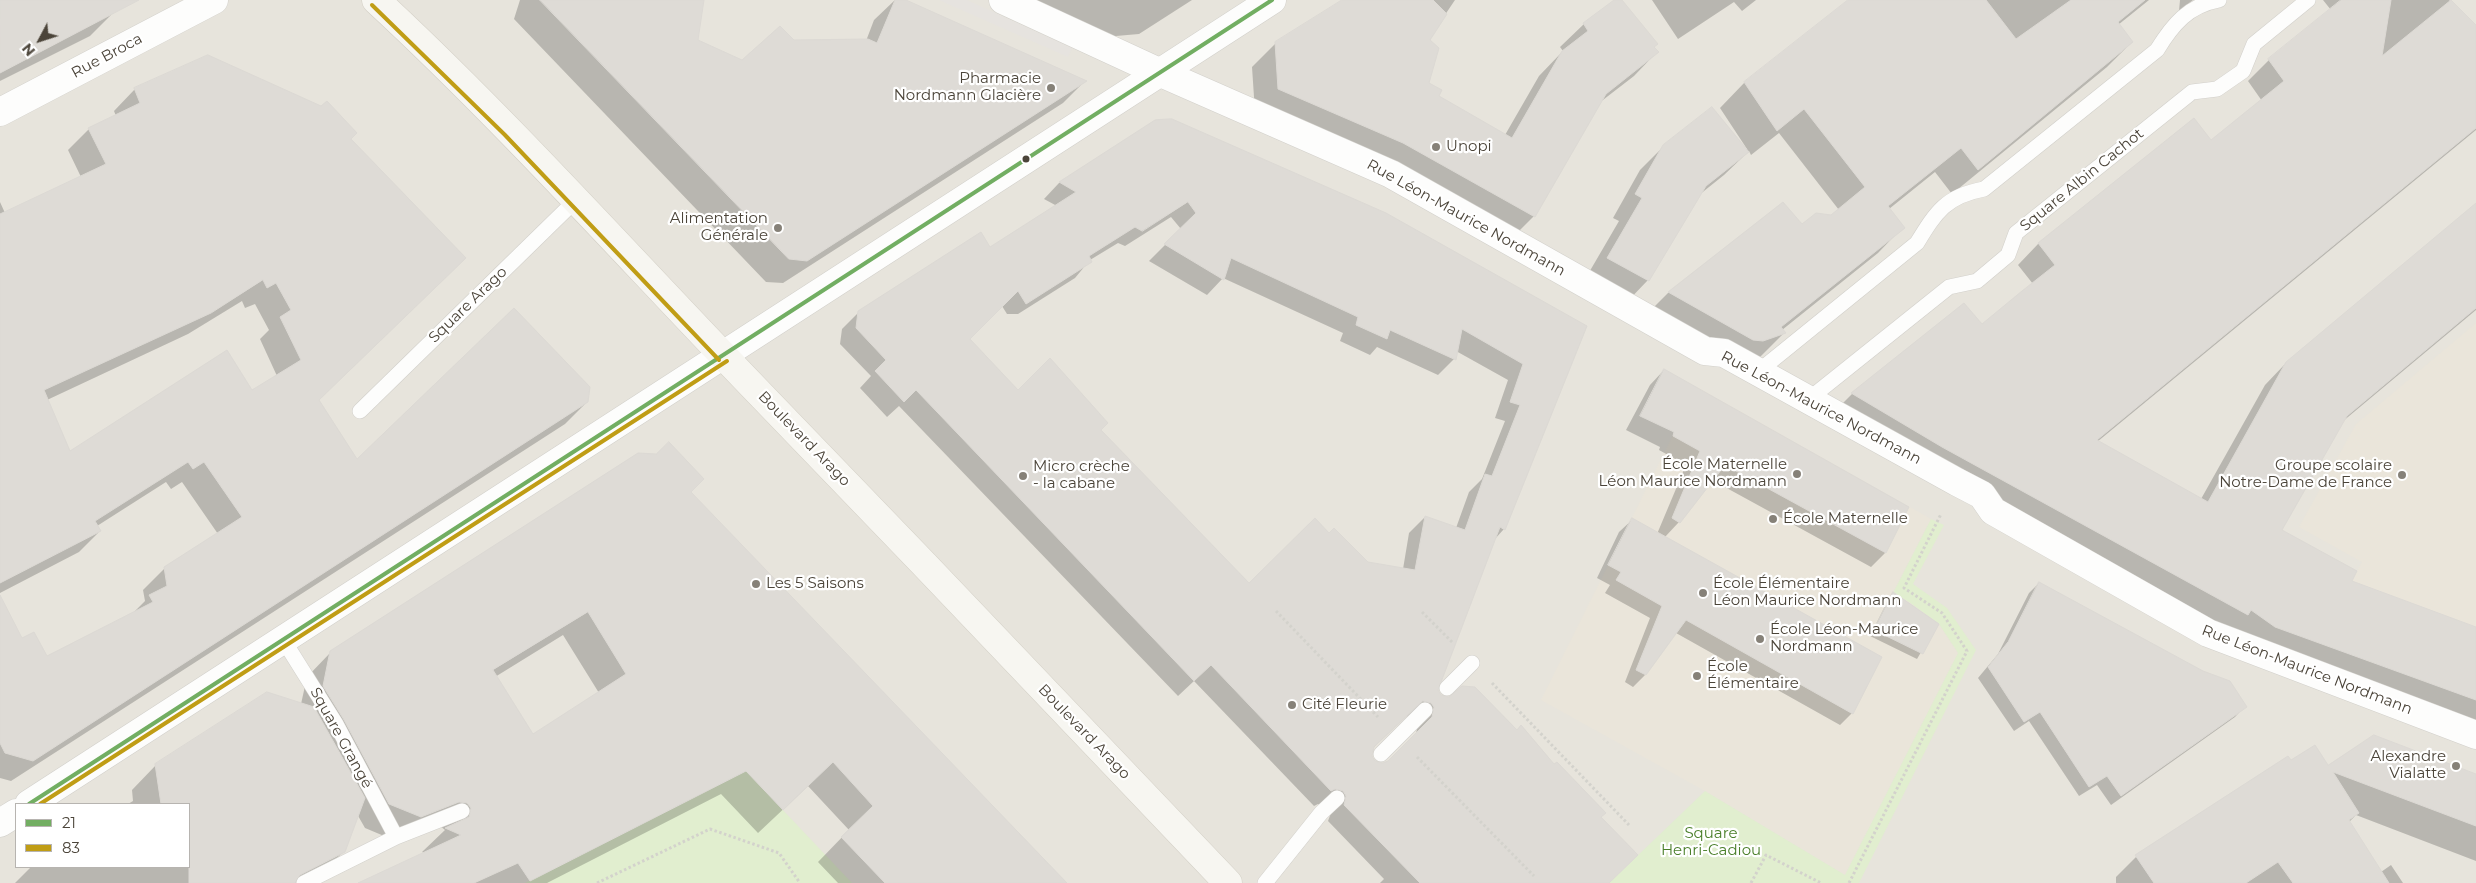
<!DOCTYPE html>
<html>
<head>
<meta charset="utf-8">
<style>
  body { margin:0 }
  #map { position:relative; width:2476px; height:883px; overflow:hidden; background:#f4f2ee; font-family:Montserrat,sans-serif }
  canvas { display:block }
  .legend { position:absolute; left:15px; top:803px; width:175px; height:65px; box-sizing:border-box; background:#fff; border:1px solid #b7b4b0; margin:0; padding:6px 9px; list-style:none; font-size:15px; color:#4b4439 }
  .legend li { display:flex; align-items:center; gap:10px; height:25px }
  .legend b { width:25px; border:1px solid #b7b4b0 }
  .north { position:absolute; left:15px; top:15px; width:50px; height:50px; -webkit-text-stroke:4px #fff; paint-order:stroke; rotate:230deg; font-size:14px; font-weight:700; line-height:20px; text-align:center; color:#4b4439 }
  .north::after { content:''; display:block; margin:auto; width:18px; height:22px; background:#4b4439; clip-path:polygon(50% 0,100% 100%,50% 72%,0 100%) }
</style>
</head>
<body>
<div id="map">
<canvas width="2476" height="883"></canvas>
<ul class="legend">
<li><b style="height:6px;background:#72ae62"></b>21</li>
<li><b style="height:6px;background:#c09d15"></b>83</li>
</ul>
<div class="north">N</div>
</div>
<script>
const ctx = document.querySelector('canvas').getContext('2d');
ctx.lineJoin = 'round';
function paint(path, color) { ctx.fillStyle = color; ctx.fill(path, 'evenodd'); }
function strokePath(path, color, width, dash) { ctx.strokeStyle = color; ctx.lineWidth = width; ctx.lineCap = dash ? 'butt' : 'round'; ctx.setLineDash(dash || []); ctx.stroke(path); }
function write(font, color, halo, rows, align = 'center') {
  ctx.font = font + ' Montserrat,sans-serif'; ctx.lineWidth = 4.5; ctx.setLineDash([]); ctx.textBaseline = 'middle'; ctx.strokeStyle = halo; ctx.fillStyle = color; for (const [text, x, y, turn = 0] of rows) {
    ctx.save(); ctx.translate(x, y); ctx.rotate((+turn || 0) * Math.PI / 180); ctx.textAlign = isNaN(turn) ? turn : align; if (halo) ctx.strokeText(text, 0, 0); ctx.fillText(text, 0, 0); ctx.restore();
  }
}
const residential = new Path2D(`
  M0 0H2476V883H0ZM16 804H189V867H16Z`);
const education = new Path2D(`
  M2476 323V700L2318 642 2362 562 2299 527 2356 424Z
  M1697 387 1931 519 1893 593 1910 602 1939 624 1958 653 1845 875 1705 791 1541 700Z`);
const green = new Path2D(`
  M1931 519 1944 525 1913 584 1947 608 1976 650 1859 883H1609L1705 791 1845 875 1958 653 1939 624 1909 602 1893 593Z
  M746 771 852 883H525Z`);
const parking = new Path2D(`
  M939 0H967L1072 48 1068 57Z`);
const shadow = new Path2D(`
  M0 0H113L114 12 90 36 0 81Z
  M520 0H703L697 41 742 61 793 41H866L874 20 895 0H903L1085 81 1063 103 783 283 766 282 514 19Z
  M1009 0H1192L1139 34 1093 38Z
  M1344 0H1455L1428 40 1427 83 1438 97 1505 135 1539 76 1563 51 1560 47 1584 24 1653 48 1657 52 1634 76 1599 103 1534 216 1510 240 1255 112 1252 67 1276 43Z
  M1652 0H1756L1742 11 1734 2 1678 39Z
  M1850 0H2149L2118 25 2132 42 2107 67 1952 194 1935 172 1889 209 1903 227 1878 253 1782 330 1784 333 1759 358 1644 317 1669 292 1783 203 1802 226 1832 216 1839 210 1779 133 1751 155 1749 151 1724 175 1699 195 1648 280 1625 304 1584 281 1619 221 1613 218 1640 170 1664 146 1747 149 1720 108 1745 82Z
  M2180 0H2193L2179 11Z
  M2323 0H2449L2476 27V130L2097 442 2201 499 2265 385 2286 363 2476 205V310L2342 422 2281 531 2350 582 2476 628V729L2254 647 1832 414 1852 394 1982 325 2033 284 2018 265 2038 244 2194 120 2211 142 2262 101 2248 81 2269 60 2331 10Z
  M135 89 349 139 318 400 357 461 587 402 565 424 11 781 0 778V598L21 640 46 657 131 615 145 601 143 590 165 568 218 534 182 482 171 489 166 482 97 526 100 531 79 552 0 593V202L5 213 81 177 68 150 89 129 116 116 114 111ZM242 301 245 308 255 304 269 330 260 339 277 376 252 391 70 453 47 400 188 334Z
  M1156 121 1585 326 1504 529 1494 540 1436 690 1440 696 1600 817 1608 883H1380L1384 879 1328 821 1331 813 1327 807 1318 804 1314 806 1194 681 1178 696 899 406 887 417 860 388 871 376 840 344 842 329 859 312 989 249 1057 206 1044 199 1059 183ZM1171 217 1181 229 1149 261 1207 295 1223 278 1343 333 1340 341 1370 355 1377 347 1438 375 1454 359 1456 351 1508 380 1495 418 1505 421 1482 479 1469 492 1456 528 1425 517 1409 533 1403 569 1367 563 1329 534 1249 585 1099 430 1018 392 968 339 1002 306 1007 314H1018L1075 278 1090 260 1118 243 1125 246ZM1406 716 1415 719 1418 724 1416 734 1388 762 1383 764 1374 762 1371 756 1373 748Z
  M1664 370 1908 507 1885 553 1871 567 1712 480 1679 522 1664 538 1852 713 1840 725 1676 633 1645 675 1633 687 1625 682 1650 618 1605 593 1610 585 1597 578 1619 532 1632 520 1657 534 1686 465 1659 450 1660 447 1626 430 1650 385Z
  M689 492 1066 883H838L818 862 849 830 808 786 758 833 721 794 547 883H361L424 853 422 852 445 830 439 825 396 841 365 828 357 814 344 851 319 876 305 883H15L31 867H189V804H128L133 801 132 790 156 765 301 704 307 677 331 652ZM563 635 599 693 533 736 495 677Z
  M2039 583 2245 706 2235 717 2111 805 2097 785 2079 796 2029 721 2014 731 1978 678 1998 654 2029 593Z
  M1893 593 1937 625 1917 659 1870 636 1889 598Z
  M2291 762 2328 766 2476 775V861L2356 815 2349 822 2381 872 2391 865 2403 883H2116V877L2141 852Z`);
const building = new Path2D(`
  M0 0H139L0 73Z
  M540 0H704L698 40 742 60 780 26 794 40 868 39 877 43 895 0H906L1087 81 807 261 789 259Z
  M1342 0H1433L1447 14 1430 40 1439 48 1429 83 1442 90 1439 96 1512 138 1562 51 1588 31 1583 23 1614 0H1622L1658 44 1654 47 1659 52 1606 94 1535 217 1403 143 1278 89 1275 42Z
  M1848 0H1986L2016 39 2071 0H2145L2118 22 2133 42 1978 170 1961 148 1888 206 1905 228 1781 327 1786 333 1763 341 1753 340 1668 292 1783 202 1802 224 1816 213 1831 215 1865 187 1804 109 1777 131 1744 82Z
  M2341 0H2391L2382 56 2451 0 2476 25V128L2097 440 2208 502 2286 362 2476 203V308L2347 416 2282 530 2357 571 2352 581 2476 627V700L2275 627 2251 610 2248 615 1942 447 1851 393 1964 303 1982 324 2022 291 2055 265 2038 243 2194 118 2211 140 2284 81 2268 59Z
  M208 55 321 106 327 101 357 133 351 139 466 258 319 400 357 459 514 308 590 387 588 402 33 761 5 753 0 743V595L22 638 34 632 47 656 153 602 149 595 167 586 164 567 242 517 204 462 193 469 188 462 95 521 101 531 0 583V214L106 164 88 128 140 103 134 88ZM263 280 267 288 276 283 291 310 280 317 301 360 252 390 227 350 70 451 44 390 211 313Z
  M1712 107 1749 152 1706 186 1649 281 1607 258 1642 198 1635 194 1663 145Z
  M1172 119 1386 213 1587 326 1505 530 1500 527 1438 690 1441 695 1449 697 1462 686 1475 687 1517 730 1521 725 1554 764 1557 762 1606 813 1601 817 1638 855 1609 883H1420L1344 805 1346 796 1343 791 1335 789 1331 791 1211 665 1194 681 916 390 904 402 875 371 886 360 856 328 858 311 981 232 990 247 1076 192 1059 182 1155 120ZM1188 202 1196 213 1164 244 1224 280 1231 258 1358 317 1356 325 1387 339 1390 330 1456 360 1462 329 1523 364 1510 402 1520 405 1492 476 1485 474 1465 530 1425 516 1415 570 1368 562 1334 528 1329 533 1315 518 1249 583 1101 430 1108 423 1050 358 1018 390 970 339 1018 291 1026 304 1092 262 1089 256 1135 227 1142 231ZM1423 701 1431 703 1434 707 1432 717 1388 761 1383 763 1375 761 1372 756 1374 747Z
  M1664 369 1909 507 1886 553 1725 465 1680 523 1672 518 1700 451 1673 436 1674 432 1640 416Z
  M669 442 704 479 691 492 1067 883H885L841 837 873 806 833 762 783 810 746 771 530 881 518 863 474 883H358L461 835 445 828 469 817 471 808 467 803 459 802 421 817 389 804 344 720 323 686 330 651 638 453 656 454ZM588 612 626 674 533 734 493 670Z
  M1632 518 1882 657 1853 714 1686 620 1646 675 1636 670 1662 606 1616 580 1621 572 1608 565Z
  M2039 582 2203 671 2230 681 2247 707 2121 796 2107 776 2089 787 2040 712 2024 722 1988 667 2008 642Z
  M1893 592 1939 624 1923 654 1874 630Z
  M267 692 314 707 365 798 345 852 300 875 295 883H189V804H161L155 764Z
  M2374 735 2476 774V826L2333 772 2359 813 2349 820 2389 883H2293L2278 862 2246 883H2154L2135 855 2288 756 2291 760 2315 745 2328 765Z`);
const path = new Path2D(`
  M1276 611 1378 717
  M1422 612 1453 643
  M1492 683 1629 825
  M1417 757 1534 876
  M597 883 710 829 779 853 800 883
  M1751 883 1766 855 1821 883
  M1849 883 1967 651 1942 613 1904 588 1941 514`);
const service = new Path2D(`
  M1759 371 1917 243C1936 212 1946 196 1984 189L2157 50C2173 24 2188 6 2219 0
  M1809 399 1949 287 1977 281 2008 255 2016 233 2192 92 2217 89 2243 71 2254 44 2308 0
  M360 411 577 199
  M284 641 336 724 396 837
  M1447 688 1472 663
  M1381 754 1425 710
  M304 883 396 837 462 811
  M1265 883 1321 813 1337 798`);
const minor = new Path2D(`
  M1003 0 1161 73 1391 174 1705 351 1724 353 1957 482 1982 495 1993 511 2208 633 2476 735
  M0 112 214 0`);
const tertiary = new Path2D(`
  M29 804 1272 0
  M0 823 16 813`);
const secondary = new Path2D(`
  M376 0C512 126 635 265 763 397 919 558 1074 721 1228 883`);
const bus1 = new Path2D(`
  M29 804 1272 0`);
const bus2 = new Path2D(`
  M372 5 505 135 719 360
  M40 804 727 361`);
const markers = [
  [1051,88,5,"#868178"],
  [1436,147,5,"#868178"],
  [1026,159,4.5,"#4b4439"],
  [778,228,5,"#868178"],
  [1797,474,5,"#868178"],
  [2402,475,5,"#868178"],
  [1023,476,5,"#868178"],
  [1773,519,5,"#868178"],
  [756,584,5,"#868178"],
  [1703,593,5,"#868178"],
  [1760,639,5,"#868178"],
  [1697,676,5,"#868178"],
  [1292,705,5,"#868178"],
  [2456,766,5,"#868178"]
];
const streetNames = [
  ["Rue Broca",107,56,-28],
  ["Square Albin Cachot",2082,180,-39],
  ["Rue Léon-Maurice Nordmann",1466,218,29],
  ["Square Arago",468,305,-44],
  ["Rue Léon-Maurice Nordmann",1821,408,28],
  ["Boulevard Arago",804,439,46],
  ["Rue Léon-Maurice Nordmann",2307,670,21],
  ["Boulevard Arago",1084,732,46],
  ["Square Grangé",341,738,61]
];
const poiNames = [
  ["Pharmacie",1041,79,"right"],
  ["Nordmann Glacière",1041,96,"right"],
  ["Unopi",1446,147],
  ["Alimentation",768,219,"right"],
  ["Générale",768,236,"right"],
  ["École Maternelle",1787,465,"right"],
  ["Léon Maurice Nordmann",1787,482,"right"],
  ["Groupe scolaire",2392,466,"right"],
  ["Notre-Dame de France",2392,483,"right"],
  ["Micro crèche",1033,467],
  ["- la cabane",1033,484],
  ["École Maternelle",1783,519],
  ["Les 5 Saisons",766,584],
  ["École Élémentaire",1713,584],
  ["Léon Maurice Nordmann",1713,601],
  ["École Léon-Maurice",1770,630],
  ["Nordmann",1770,647],
  ["École",1707,667],
  ["Élémentaire",1707,684],
  ["Cité Fleurie",1302,705],
  ["Alexandre",2446,757,"right"],
  ["Vialatte",2446,774,"right"]
];
const parkNames = [
  ["Square",1711,834],
  ["Henri-Cadiou",1711,851]
];
paint(residential, '#e7e4dc');
paint(education, '#eae5da');
paint(green, '#e1eecf');
paint(parking, '#e6e3df');
paint(shadow, '#0003');
paint(building, '#dedbd6');
strokePath(building, '#dcd9d4', 1);
strokePath(service, '#d2d0cb', 16);
strokePath(minor, '#d2d0cb', 29);
strokePath(tertiary, '#d2d0cb', 29);
strokePath(secondary, '#d3cfc5', 29);
strokePath(path, '#d3d2cc', 3, [2.5, 2.5]);
strokePath(service, '#fdfdfc', 15);
strokePath(minor, '#fdfdfc', 28);
strokePath(tertiary, '#fdfdfc', 28);
strokePath(secondary, '#f7f6f1', 28);
strokePath(bus1, '#72ae62', 4);
strokePath(bus2, '#c09d15', 4);
for (const [x, y, r, color] of markers) { const dot = new Path2D(); dot.arc(x, y, r, 0, 2 * Math.PI); ctx.fillStyle = color; ctx.fill(dot); strokePath(dot, '#fff', 2); }
write('15px', '#4b4439', '#fff', streetNames);
write('15px', '#4b4439', '#fff', poiNames, 'left');
write('15px', '#4a7f2a', '#fff', parkNames);
</script>
</body>
</html>
